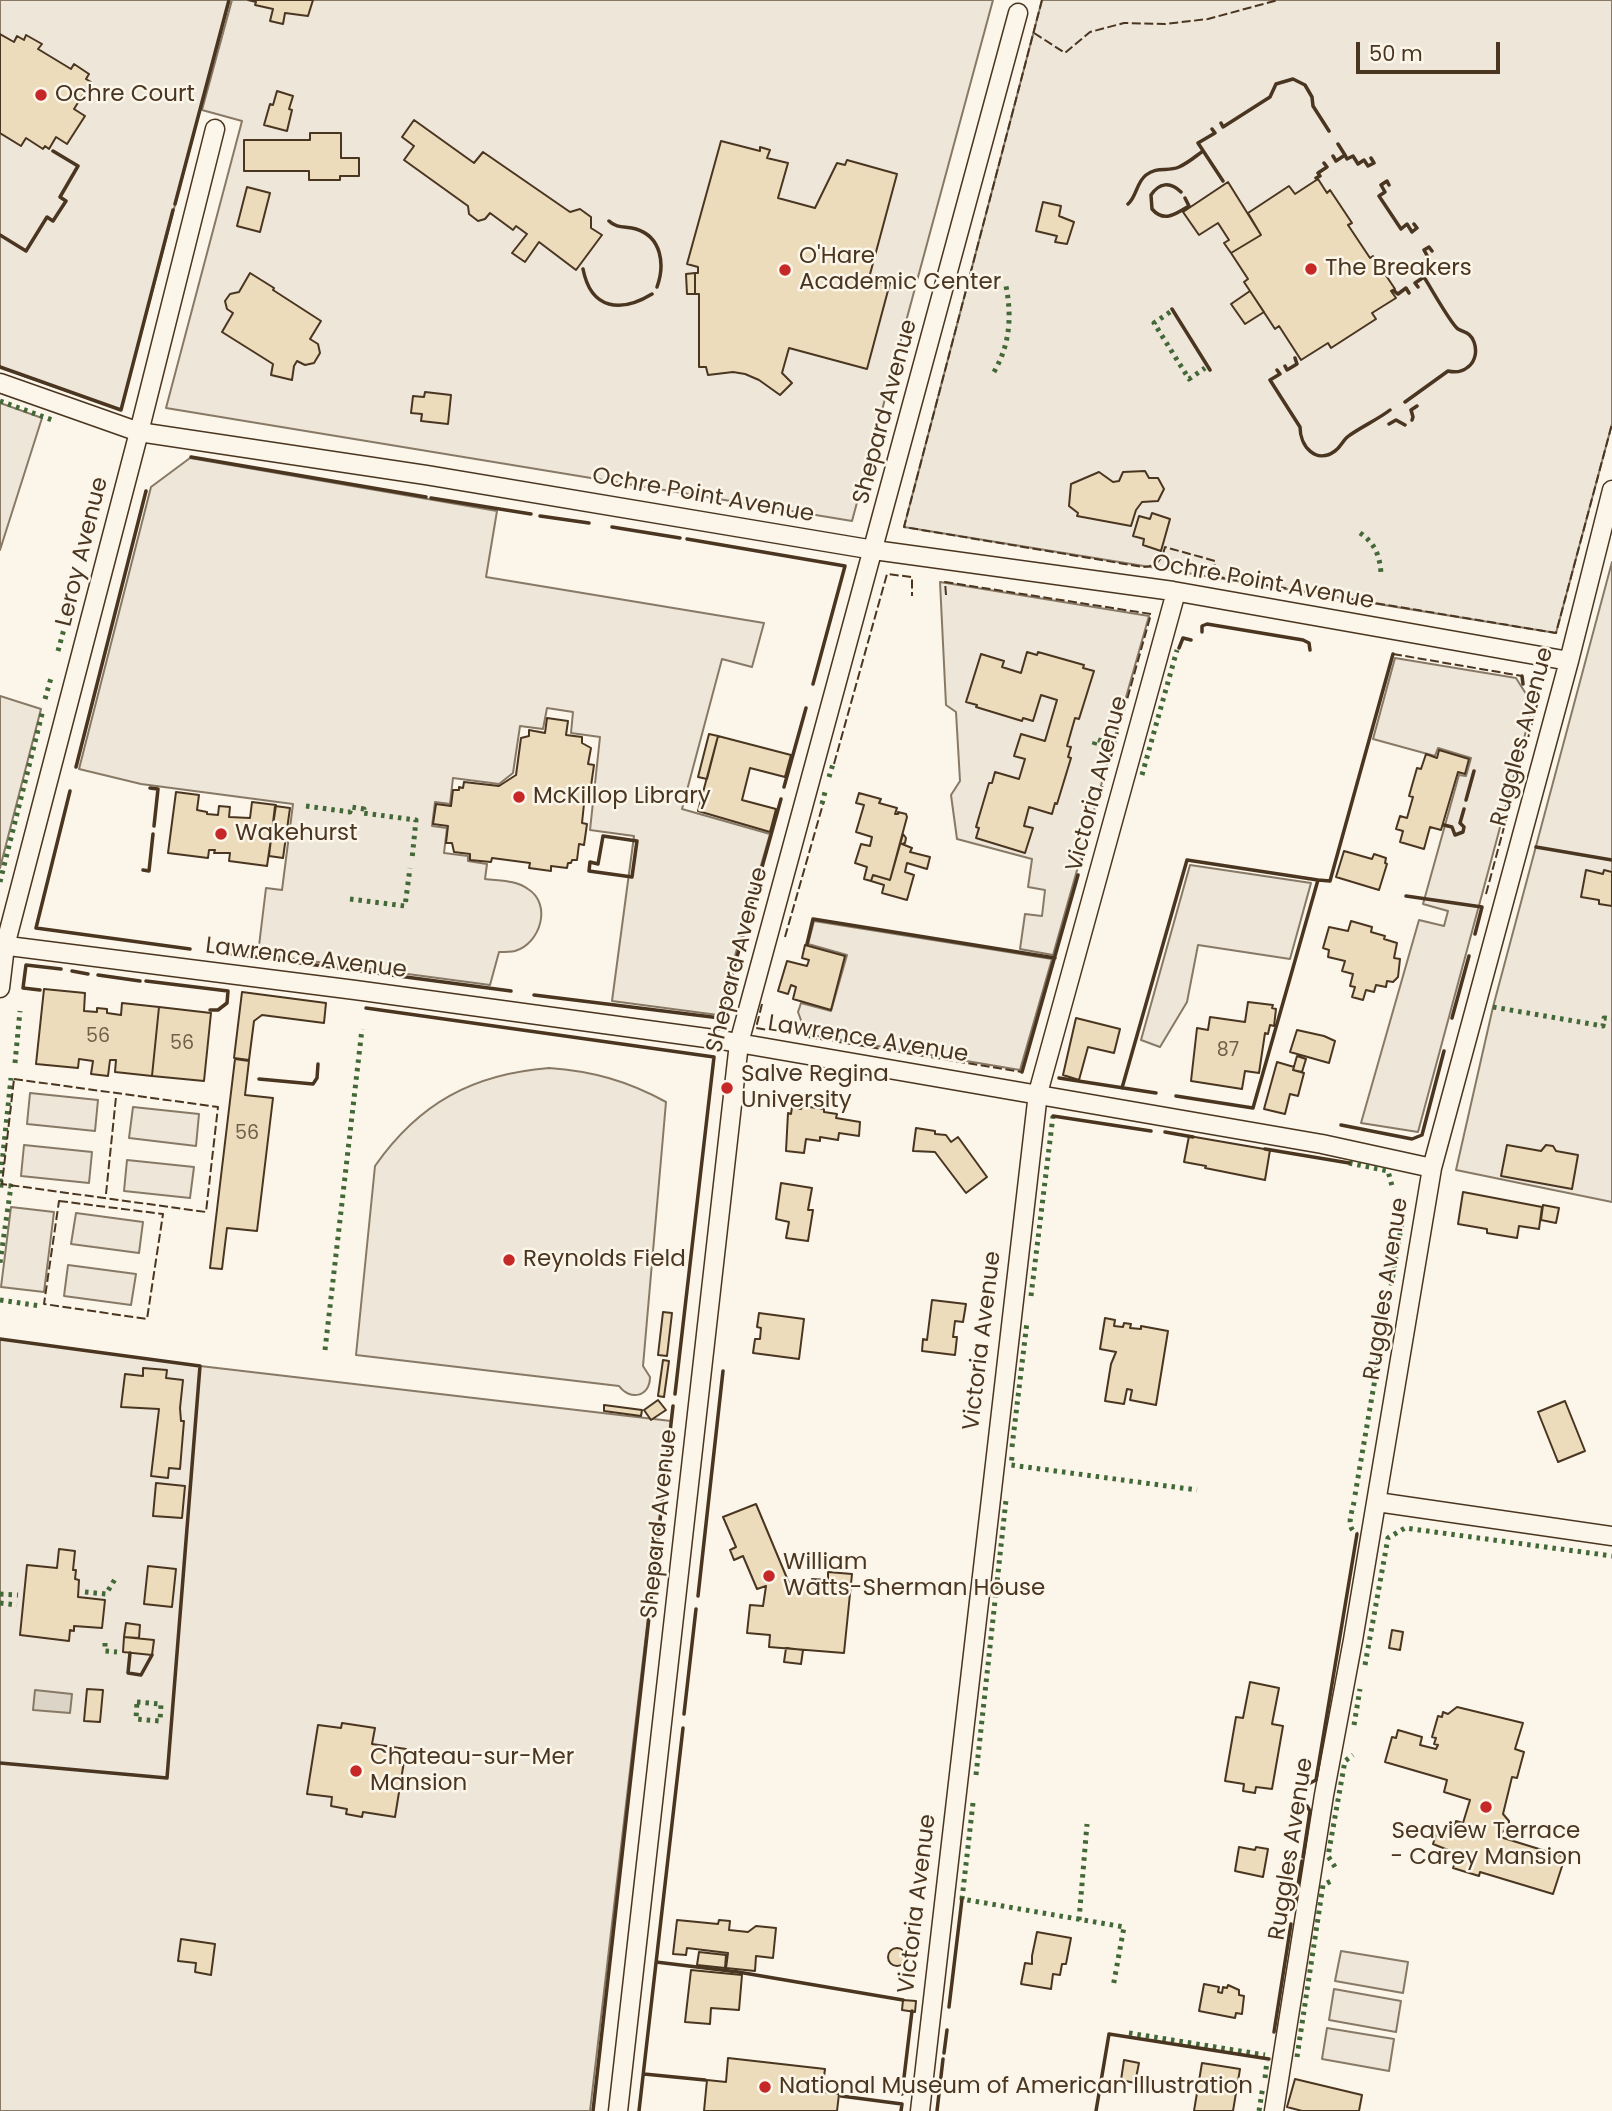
<!DOCTYPE html>
<html>
<head>
<meta charset="utf-8">
<style>
  body { margin:0 }
  #map { position:relative; width:1612px; height:2111px; overflow:hidden; background:#fbf6e9; font-family:Poppins,sans-serif }
  canvas { display:block }
  .scale { position:absolute; left:1356px; top:42px; width:144px; height:32px; box-sizing:border-box; border:4px solid #4a3520; border-top:0; padding-left:9px; font-size:21px; line-height:24px; white-space:nowrap; color:#4a3520; -webkit-text-stroke:5px #fbf6e9; paint-order:stroke }
</style>
</head>
<body>
<div id="map">
<canvas width="1612" height="2111"></canvas>
<div class="scale">50 m</div>
</div>
<script>
const ctx = document.querySelector('canvas').getContext('2d');
ctx.lineJoin = 'round';
function paint(path, color) { ctx.fillStyle = color; ctx.fill(path, 'evenodd'); }
function strokePath(path, color, width, dash) { ctx.strokeStyle = color; ctx.lineWidth = width; ctx.lineCap = dash ? 'butt' : 'round'; ctx.setLineDash(dash || []); ctx.stroke(path); }
function write(font, color, halo, rows, align = 'center') {
  ctx.font = font + ' Poppins,sans-serif'; ctx.lineWidth = 5; ctx.setLineDash([]); ctx.textBaseline = 'middle'; ctx.strokeStyle = halo; ctx.fillStyle = color; for (const [text, x, y, turn = 0] of rows) {
    ctx.save(); ctx.translate(x, y); ctx.rotate((+turn || 0) * Math.PI / 180); ctx.textAlign = isNaN(turn) ? turn : align; if (halo) ctx.strokeText(text, 0, 0); ctx.fillText(text, 0, 0); ctx.restore();
  }
}
const green = new Path2D(`
  M0 0H229L121 410 0 368Z
  M232 0H993L852 521 166 408 242 121 202 110Z
  M1042 0H1612V424L1556 633 904 527Z
  M0 403 42 418 0 550Z
  M190 458 497 511 486 577 764 623 752 667 722 659 682 809 770 834 718 1015 612 1001 634 836 590 830 600 737 571 733 573 712 547 708 543 729 520 726 513 773 499 784 453 778 450 804 435 802 432 826 447 828 444 853 468 856V861L487 864 485 879C499 881 516 880 528 889 552 904 541 943 515 951 510 952 504 952 499 952L490 985 258 954 266 888 282 890 293 804 141 784 79 769 151 487Z
  M1612 562V1202L1456 1170 1493 1007Z
  M940 582 1149 616 1053 955 1020 949 1025 914 1042 916 1045 890 1028 887 1032 859 957 839 951 795 960 781 956 712 946 705Z
  M1395 658 1516 678 1533 705 1418 1132 1361 1123 1419 920 1444 926 1448 911 1423 904 1459 775 1466 776 1471 758 1438 748 1435 756 1373 739Z
  M0 696 41 709 0 868Z
  M1190 865 1311 883 1290 959 1198 945 1187 1002 1160 1047 1141 1040Z
  M814 921 1052 959 1020 1070 806 1034 798 1012 801 1003 831 1011 847 955 808 944Z
  M549 1068C592 1071 628 1081 666 1102L643 1366 650 1377C650 1397 630 1401 619 1386L356 1355 375 1166C419 1103 473 1074 549 1068Z
  M30 1093 98 1100 95 1131 27 1124Z
  M133 1107 199 1114 196 1146 129 1138Z
  M24 1145 92 1152 89 1183 21 1176Z
  M127 1160 194 1167 190 1198 124 1191Z
  M11 1207 54 1212 44 1292 1 1287Z
  M76 1213 143 1222 139 1253 71 1244Z
  M68 1265 136 1274 131 1305 64 1296Z
  M0 1339 200 1366 671 1421 590 2111H0Z
  M1341 1951 1408 1962 1403 1993 1335 1981Z
  M1334 1989 1401 2001 1396 2032 1329 2020Z
  M1327 2028 1394 2039 1389 2071 1322 2059Z`);
const water = new Path2D(`
  M35 1690 72 1694 70 1713 33 1710Z`);
const building = new Path2D(`
  M248 0H313L308 16 285 13 283 24 270 21 273 9 255 5 256 2Z
  M0 34 14 42 17 36 24 40 26 35 42 44 38 49 71 69 74 64 89 74 86 79 91 82 74 109 85 116 67 144 56 137 49 149 45 146 43 149 26 138 21 146 0 133Z
  M277 91 293 96 289 109 292 110 287 131 264 125 270 104 273 105Z
  M414 120 474 163 483 152 570 212 580 209 591 217V228L602 235 576 270 539 242 525 262 512 253 527 234 516 226 513 230 490 213 485 219 478 221 469 214 468 206 404 160 414 146 402 137Z
  M310 133H341V158H359V176H340V180H309V171H244V140H310Z
  M721 141 760 151V147L770 150 767 158 788 163 778 198 815 208 837 163 845 165 847 160 897 174 869 278 890 283 867 369 789 348 782 373 792 383 780 395 759 380 745 374 733 372 708 375 706 367H699V294H695V273H698V267L687 264Z
  M1318 179 1327 193 1330 190 1352 223 1348 225 1370 258 1373 256 1395 289 1391 291 1396 298 1372 313 1376 319 1331 348 1328 343 1301 360 1279 326 1275 329 1250 291 1244 282 1248 279 1231 253 1261 235 1248 213 1289 186 1295 194Z
  M1228 182 1261 235 1231 253 1224 243 1229 240 1218 223 1199 235 1183 212Z
  M247 187 270 193 260 232 237 226Z
  M1043 202 1061 206 1059 216 1074 222 1067 244 1055 242 1057 236 1036 231Z
  M250 273 274 288 273 290 321 321 310 339 318 344 320 353 314 363 305 365 297 361 294 366 292 380 271 375 273 364 222 332 233 313 227 309 225 301 230 294 239 292Z
  M695 273V294H687L686 274Z
  M1250 291 1264 312 1245 324 1231 304Z
  M425 392 451 395 448 424 421 421 422 414 411 413 413 396 424 397Z
  M1145 471 1149 478H1158L1164 489 1158 501 1142 502 1136 510 1131 526 1077 516 1078 513 1069 506 1071 484 1099 472 1113 482 1119 481 1123 472Z
  M1152 513 1170 519 1161 551 1143 545 1144 539 1133 536 1139 516 1150 519Z
  M1027 652 1037 655 1038 652 1084 665 1083 668 1094 671 1079 719 1075 718 1067 746 1071 747 1068 757 1071 758 1057 804 1055 803 1052 814 1029 807 1024 826 1033 828 1025 853 976 838 979 828 976 827 989 783H992L995 772 1019 779 1025 759 1014 756 1021 734 1045 741 1057 700 1041 695 1033 721 1023 718 1022 721 976 707 977 705 966 702 981 654 1004 661 1002 667 1021 673Z
  M547 718 568 721 566 735 582 737V743L591 748 588 764 594 765 591 786 586 785 582 823 587 824 584 845 579 844 577 860H572L571 863H568L567 868 551 866V871L529 868 530 863 492 858 491 862 470 860V854L454 852 452 843H446L448 826 433 824 436 804 451 806 453 790H459V787L463 788 464 782 499 786 516 775 521 738 529 736V730L545 733Z
  M709 734 718 736 707 779 698 777Z
  M718 736 791 755 785 777 750 768 742 800 776 809 770 832 698 811Z
  M1439 750 1469 759 1465 774 1458 772 1441 830 1430 827 1424 849 1400 842 1403 831 1396 829 1400 816 1407 818 1413 797 1409 796 1417 768 1421 769 1426 754 1437 758Z
  M176 792 199 795 197 810 207 812V814L218 815 219 806 230 807 229 817 250 818 252 802 276 805 267 866 229 861 230 853H214L215 850H209L208 858 168 853Z
  M859 793 881 799 879 803 897 808 895 814H898V812L906 814 907 817 890 880 873 875 871 881 864 879 867 867 855 863 861 844 870 846 872 837 856 832 864 805 856 803Z
  M275 806 290 808 283 858 269 856Z
  M903 834 906 838 905 843 902 844 912 848 910 852 930 857 927 869 907 863 905 872 914 875 907 900 882 893 884 885 871 881 873 875 890 880Z
  M1344 851 1372 859 1374 854 1386 858 1385 863 1387 864 1379 890 1336 877Z
  M1586 870 1603 874 1604 870 1612 872V906L1599 904V900L1581 897Z
  M1351 921 1372 927 1371 932 1385 936 1384 939 1397 943 1394 958 1400 959 1398 977 1393 982 1387 981 1386 987 1376 985 1374 992 1366 990 1363 1000 1352 997 1355 987 1350 986 1353 974 1342 971 1345 961 1328 957 1329 950 1323 948 1329 927 1348 931Z
  M805 945 845 956 831 1010 793 999 796 987 791 985 788 994 778 991 787 961 807 966 809 960 802 958Z
  M44 989 85 993 84 1011 97 1012V1008L107 1009V1013L121 1015 122 1003 159 1007 152 1076 115 1072 116 1060H110L108 1076 91 1074 93 1061 79 1059 78 1068 36 1064Z
  M242 992 326 1003 324 1023 262 1015 254 1021 249 1060 234 1058Z
  M1248 1002 1273 1005 1272 1008 1276 1009 1274 1026 1270 1025 1268 1034 1265 1033 1259 1073 1245 1071 1242 1089 1191 1081 1197 1028 1208 1030 1210 1017 1245 1022Z
  M159 1007 211 1013 204 1081 152 1076Z
  M1076 1018 1120 1029 1114 1053 1088 1047 1079 1080 1063 1075Z
  M1297 1030 1324 1036 1335 1041 1329 1063 1290 1052Z
  M1297 1056 1306 1059 1302 1072 1293 1070Z
  M235 1059 249 1061 245 1095 273 1098 257 1231 227 1228 222 1269 210 1268Z
  M1277 1062 1294 1067 1293 1070 1304 1073 1298 1096 1290 1094 1285 1114 1264 1109Z
  M802 1106 824 1109V1112L837 1114 836 1118 860 1122 859 1136 839 1133 838 1140 820 1137V1141L806 1139 804 1153 786 1151 788 1113 791 1114 792 1107 801 1109Z
  M916 1128 935 1131V1134L946 1135 951 1142 958 1137 987 1177 966 1193 935 1152 913 1151Z
  M1189 1136 1270 1150 1265 1180 1205 1168 1206 1166 1184 1162Z
  M1507 1145 1541 1151 1546 1145 1553 1146 1556 1151 1578 1155 1572 1189 1501 1176Z
  M781 1183 812 1188 808 1210H813L808 1241 786 1238 789 1222 776 1219Z
  M1463 1192 1542 1207 1539 1229 1519 1226 1517 1238 1487 1233V1229L1458 1224Z
  M1543 1205 1559 1208 1556 1223 1541 1220Z
  M932 1300 966 1304 963 1322 955 1321 953 1337H957L955 1355 922 1351 923 1339 927 1340Z
  M663 1312 672 1313 667 1356 658 1355Z
  M759 1313 804 1319 799 1359 753 1353 755 1339H760L761 1328 757 1327Z
  M1105 1318 1115 1320 1114 1326 1123 1327 1124 1323 1131 1324 1130 1328 1141 1329V1326L1168 1331 1156 1405 1130 1400 1132 1390 1127 1389 1124 1404 1105 1401 1111 1364 1116 1352 1100 1349Z
  M663 1360 669 1361 664 1397 658 1396Z
  M143 1368 167 1370 166 1378 183 1380 180 1408 181 1421H184L180 1469 169 1468 168 1478 151 1476 159 1409 121 1407 125 1374 143 1376Z
  M658 1400 666 1410 651 1420 644 1410Z
  M1565 1401 1585 1451 1558 1462 1538 1412Z
  M604 1405 642 1410 641 1416 604 1411Z
  M156 1483 185 1486 182 1518 153 1516Z
  M756 1504 789 1583 811 1585 812 1579 828 1580V1572L852 1574 844 1653 769 1647 770 1635 747 1633 750 1605 763 1606 766 1586 757 1589 743 1556 734 1560 730 1550 736 1547 723 1517Z
  M59 1549 75 1551 73 1570H76L75 1579 79 1580 78 1597 105 1600 102 1628 74 1626V1631L70 1630 69 1641 20 1635 27 1565 57 1568Z
  M148 1566 176 1569 172 1607 144 1604Z
  M126 1623 140 1625 139 1638 124 1637Z
  M1392 1630 1403 1632 1400 1650 1389 1648Z
  M124 1637 154 1640 152 1655 123 1652Z
  M786 1648 803 1650 801 1664 784 1662Z
  M1250 1682 1279 1688 1272 1724 1283 1726 1272 1789 1256 1787 1255 1793 1243 1791 1244 1784 1225 1781 1236 1717 1243 1718Z
  M87 1689 103 1690 100 1722 84 1721Z
  M1457 1707 1523 1723 1515 1749 1524 1752 1517 1778 1512 1777 1503 1814 1509 1821V1827L1497 1836 1565 1857 1553 1894 1480 1872 1479 1876 1453 1868 1458 1854 1433 1844 1437 1831 1452 1835 1453 1833 1456 1834 1457 1830 1454 1829 1456 1821 1463 1823 1470 1800 1444 1792 1447 1780 1385 1762 1392 1737 1396 1738 1398 1730 1422 1737 1420 1745 1436 1749 1438 1745 1434 1744 1436 1738 1432 1737 1438 1716 1442 1717 1443 1712 1448 1714Z
  M342 1723 375 1728 372 1744 406 1749 395 1817 363 1812 362 1817 346 1814 347 1809 331 1806 332 1797 307 1794 318 1725 341 1728Z
  M1239 1847 1255 1850 1256 1847 1268 1849 1263 1877 1235 1871Z
  M677 1920 718 1924 719 1920 730 1921 729 1930 748 1932 756 1926 776 1928 773 1958 756 1956 755 1971 726 1968 728 1953 687 1948 686 1955 673 1954Z
  M1037 1932 1071 1938 1066 1964H1062L1060 1975 1053 1974 1051 1989 1021 1984 1025 1963 1032 1964V1956Z
  M181 1939 215 1944 211 1975 195 1972 196 1963 178 1961Z
  M888 1957a9 9 0 1 1 18 0a9 9 0 1 1-18 0Z
  M699 1952 726 1955 725 1968 697 1965Z
  M691 1970 742 1975 739 2010 711 2008 710 2024 685 2022Z
  M1204 1984 1219 1987 1218 1992 1222 1993 1223 1987 1227 1988 1228 1985 1239 1990V1995L1244 1996 1242 2014 1236 2013 1235 2018 1199 2011Z
  M903 2000 916 2001 915 2012 902 2010Z
  M728 2058 825 2069 822 2092 839 2094 837 2111H704L707 2080 726 2082Z
  M1124 2060 1139 2063 1135 2083 1121 2080Z
  M1202 2063 1240 2069 1233 2111H1194Z
  M1295 2079 1362 2095 1359 2111H1302L1287 2107Z`);
const minor = new Path2D(`
  M0 383 139 432 426 475 874 550 1173 591 1569 661
  M0 945 355 990 721 1040 1322 1144 1432 1168
  M0 988 5 946 139 432 215 129
  M1377 1502 1612 1536
  M618 2111 739 1043 1018 13
  M920 2111 1038 1093 1176 592
  M1274 2111 1324 1795 1353 1640 1432 1168 1569 661 1612 490`);
const hedge = new Path2D(`
  M1170 312 1154 323 1189 379 1205 368
  M994 372C1010 344 1012 317 1006 286
  M0 401 55 421
  M1360 533C1375 543 1380 556 1381 574
  M58 651 79 574
  M45 699 51 678
  M1094 745 1096 739 1110 744 1106 754
  M1142 775 1177 650
  M829 777 833 764
  M822 804 825 792
  M306 806 350 812 351 807 364 809 363 813 416 820 412 859
  M0 882 43 710
  M350 899 405 906 410 868
  M1493 1007 1603 1026 1604 1018 1612 1019
  M15 1063 20 1011
  M1349 1163 1388 1171 1392 1186
  M0 1182 11 1078
  M0 1185 11 1186 0 1263
  M1031 1296 1053 1116
  M0 1300 41 1306
  M325 1350 362 1029
  M1012 1447 1027 1322
  M1012 1457 1011 1465 1197 1490
  M1355 1495 1405 1205 1401 1200
  M1354 1502C1352 1513 1345 1527 1357 1534
  M85 1592 106 1594 115 1579
  M0 1594 18 1595
  M0 1603 17 1605
  M105 1643V1651L117 1652
  M1365 1665 1388 1538 1405 1528 1612 1556
  M137 1702 161 1704 160 1721 136 1719Z
  M1354 1725 1360 1689
  M976 1775 1006 1500
  M973 1803 962 1899 1124 1927 1113 1987
  M1335 1867 1328 1856 1345 1761 1353 1755
  M1079 1920 1087 1824
  M1129 2033 1265 2055
  M1297 2057 1323 1885 1331 1881
  M1265 2078 1267 2061
  M1259 2111 1263 2086`);
const fence = new Path2D(`
  M1042 0 904 527 1143 567C1157 567 1162 559 1165 547L1215 561 1214 574 1218 577 1556 633 1612 424
  M1034 33 1065 53 1090 32 1124 23 1165 24 1208 19 1278 0
  M946 595 945 582 1151 614 1111 757
  M1393 654 1522 676
  M834 764 887 574 912 577V596
  M1080 867 1105 777
  M1486 894 1538 701
  M785 937 823 804
  M762 1004 756 1028 785 1033
  M808 1037 1022 1072
  M14 1079 218 1107 206 1212 2 1184Z
  M106 1194 116 1097
  M59 1201 163 1214 147 1319 44 1304Z`);
const wall = new Path2D(`
  M1221 123 1223 127 1270 97 1276 84 1293 79 1305 85 1312 97 1313 106 1329 131
  M1212 129 1215 133 1198 143 1223 181
  M1338 144 1345 155
  M1333 156 1336 161 1345 155 1347 159 1353 156 1358 164 1364 160 1368 166 1374 163 1371 158
  M1316 178 1320 176 1318 173 1327 167 1324 163
  M1389 185 1387 181 1381 185 1385 192 1379 196 1401 229 1407 224 1412 232 1417 228 1414 224
  M1181 192C1170 181 1159 183 1151 195L1152 209C1164 223 1176 214 1189 206L1185 198
  M175 204 229 0
  M1128 204C1137 196 1136 183 1146 175 1157 166 1168 172 1179 167 1188 163 1196 156 1203 151
  M609 221C617 229 626 226 636 229 662 237 665 265 657 287
  M0 235 26 251 47 217 53 221 66 201 60 197 78 166 53 151
  M583 269C591 310 621 313 652 294
  M1418 287 1415 283 1424 277
  M1394 291 1398 294 1406 288 1409 293
  M1172 309 1210 370
  M1285 366 1287 370 1297 364 1295 358
  M0 367 121 410 173 210
  M1277 370 1280 374 1270 380 1300 427C1300 446 1316 465 1335 451 1342 446 1343 439 1350 435 1363 426 1380 418 1390 410
  M1405 402 1448 371C1456 373 1462 372 1468 367 1476 361 1477 350 1474 342 1470 332 1465 333 1458 329 1450 323 1429 284 1422 274L1428 270 1423 262 1429 259 1424 250 1429 247 1432 251
  M1412 420 1413 417 1411 410 1417 406
  M1389 424 1396 420 1405 425
  M191 457 426 497
  M431 498 531 514
  M540 516 589 523
  M612 527 680 538
  M687 539 845 566 813 684
  M1202 632V626L1207 624 1303 640 1309 643 1310 650
  M1179 648 1183 638 1191 640
  M1522 676 1523 684
  M1532 696 1538 701
  M76 767 146 491
  M784 787 806 708
  M150 788 158 789 154 826
  M70 791 36 928 190 949
  M1466 800 1474 771
  M1444 825 1452 827 1455 835 1463 832 1464 827 1460 823 1464 809
  M603 836 637 841 632 877 589 871 590 862 598 864Z
  M1536 847 1612 860
  M143 870 149 871 153 834
  M1318 880 1330 881 1393 654
  M1406 896 1482 907 1475 934
  M807 944 813 919 1055 958
  M218 952 511 991
  M72 971 88 974
  M98 975 140 981
  M146 981 228 991 227 1003 218 1010H210
  M40 990 23 988 26 965 61 969
  M534 995 720 1018 781 799
  M366 1008 714 1057 675 1394
  M1452 1018 1469 956
  M1022 1072 1078 875
  M1059 1078 1156 1093
  M259 1079 313 1084 317 1078 318 1064
  M1122 1088 1187 860 1318 880 1253 1108 1176 1096
  M1053 1116 1151 1131
  M1341 1125 1412 1139 1422 1135 1444 1051
  M1165 1132 1193 1137
  M1265 1149 1349 1163
  M0 1339 200 1366 167 1778 0 1763
  M698 1596 723 1371
  M130 1653 128 1673 141 1675 152 1655
  M684 1714 696 1609
  M1310 1783 1316 1780 1357 1534
  M1303 1857 1310 1811 1307 1806
  M1294 1909 1302 1861
  M656 1962 738 1972 903 2000
  M949 2007 962 1899
  M1274 2032 1291 1924
  M944 2053 947 2030
  M644 2074 705 2080
  M902 2094 912 2011
  M841 2096 902 2104 901 2111
  M593 2111 673 1406
  M639 2111 683 1728
  M937 2111 943 2059
  M1096 2111 1109 2034 1269 2059`);
const markers = [
  [41,95,7,"#c62828"],
  [1311,269,7,"#c62828"],
  [785,270,7,"#c62828"],
  [519,797,7,"#c62828"],
  [221,834,7,"#c62828"],
  [727,1088,7,"#c62828"],
  [509,1260,7,"#c62828"],
  [769,1576,7,"#c62828"],
  [356,1771,7,"#c62828"],
  [1486,1807,7,"#c62828"],
  [765,2087,7,"#c62828"]
];
const numberNames = [
  ["56",98,1037],
  ["56",182,1044],
  ["87",1228,1051],
  ["56",247,1134]
];
const poiNames = [
  ["Ochre Court",55,95],
  ["O'Hare",799,257],
  ["Academic Center",799,283],
  ["The Breakers",1325,269],
  ["McKillop Library",533,797],
  ["Wakehurst",235,834],
  ["Salve Regina",741,1075],
  ["University",741,1101],
  ["Reynolds Field",523,1260],
  ["William",783,1563],
  ["Watts-Sherman House",783,1589],
  ["Chateau-sur-Mer",370,1758],
  ["Mansion",370,1784],
  ["Seaview Terrace",1486,1832,"center"],
  ["- Carey Mansion",1486,1858,"center"],
  ["National Museum of American Illustration",779,2087]
];
const streetNames = [
  ["Shepard Avenue",886,412,-75],
  ["Ochre Point Avenue",703,496,10],
  ["Leroy Avenue",83,552,-76],
  ["Ochre Point Avenue",1263,583,10],
  ["Ruggles Avenue",1523,737,-75],
  ["Victoria Avenue",1098,784,-75],
  ["Lawrence Avenue",306,959,7],
  ["Shepard Avenue",738,960,-76],
  ["Lawrence Avenue",868,1040,9],
  ["Ruggles Avenue",1387,1289,-81],
  ["Victoria Avenue",983,1341,-83],
  ["Shepard Avenue",660,1524,-84],
  ["Ruggles Avenue",1292,1849,-81],
  ["Victoria Avenue",918,1904,-83]
];
paint(green, '#ede6d9');
strokePath(green, '#887966', 2);
paint(water, '#dcd4c6');
strokePath(water, '#887966', 2);
paint(building, '#ecdcbc');
strokePath(building, '#4a3520', 2);
strokePath(minor, '#4a3520', 21);
strokePath(minor, '#fbf6e9', 18);
strokePath(hedge, '#436837', 5, [3.5, 5]);
strokePath(fence, '#4a3520', 2, [9, 3.5]);
strokePath(wall, '#4a3520', 3.5);
for (const [x, y, r, color] of markers) { const dot = new Path2D(); dot.arc(x, y, r, 0, 2 * Math.PI); ctx.fillStyle = color; ctx.fill(dot); strokePath(dot, '#fbf6e9', 2.5); }
write('19px', '#725f47', null, numberNames);
write('23px', '#4a3520', '#fbf6e9', poiNames, 'left');
write('23px', '#4a3520', '#fbf6e9', streetNames);
</script>
</body>
</html>
